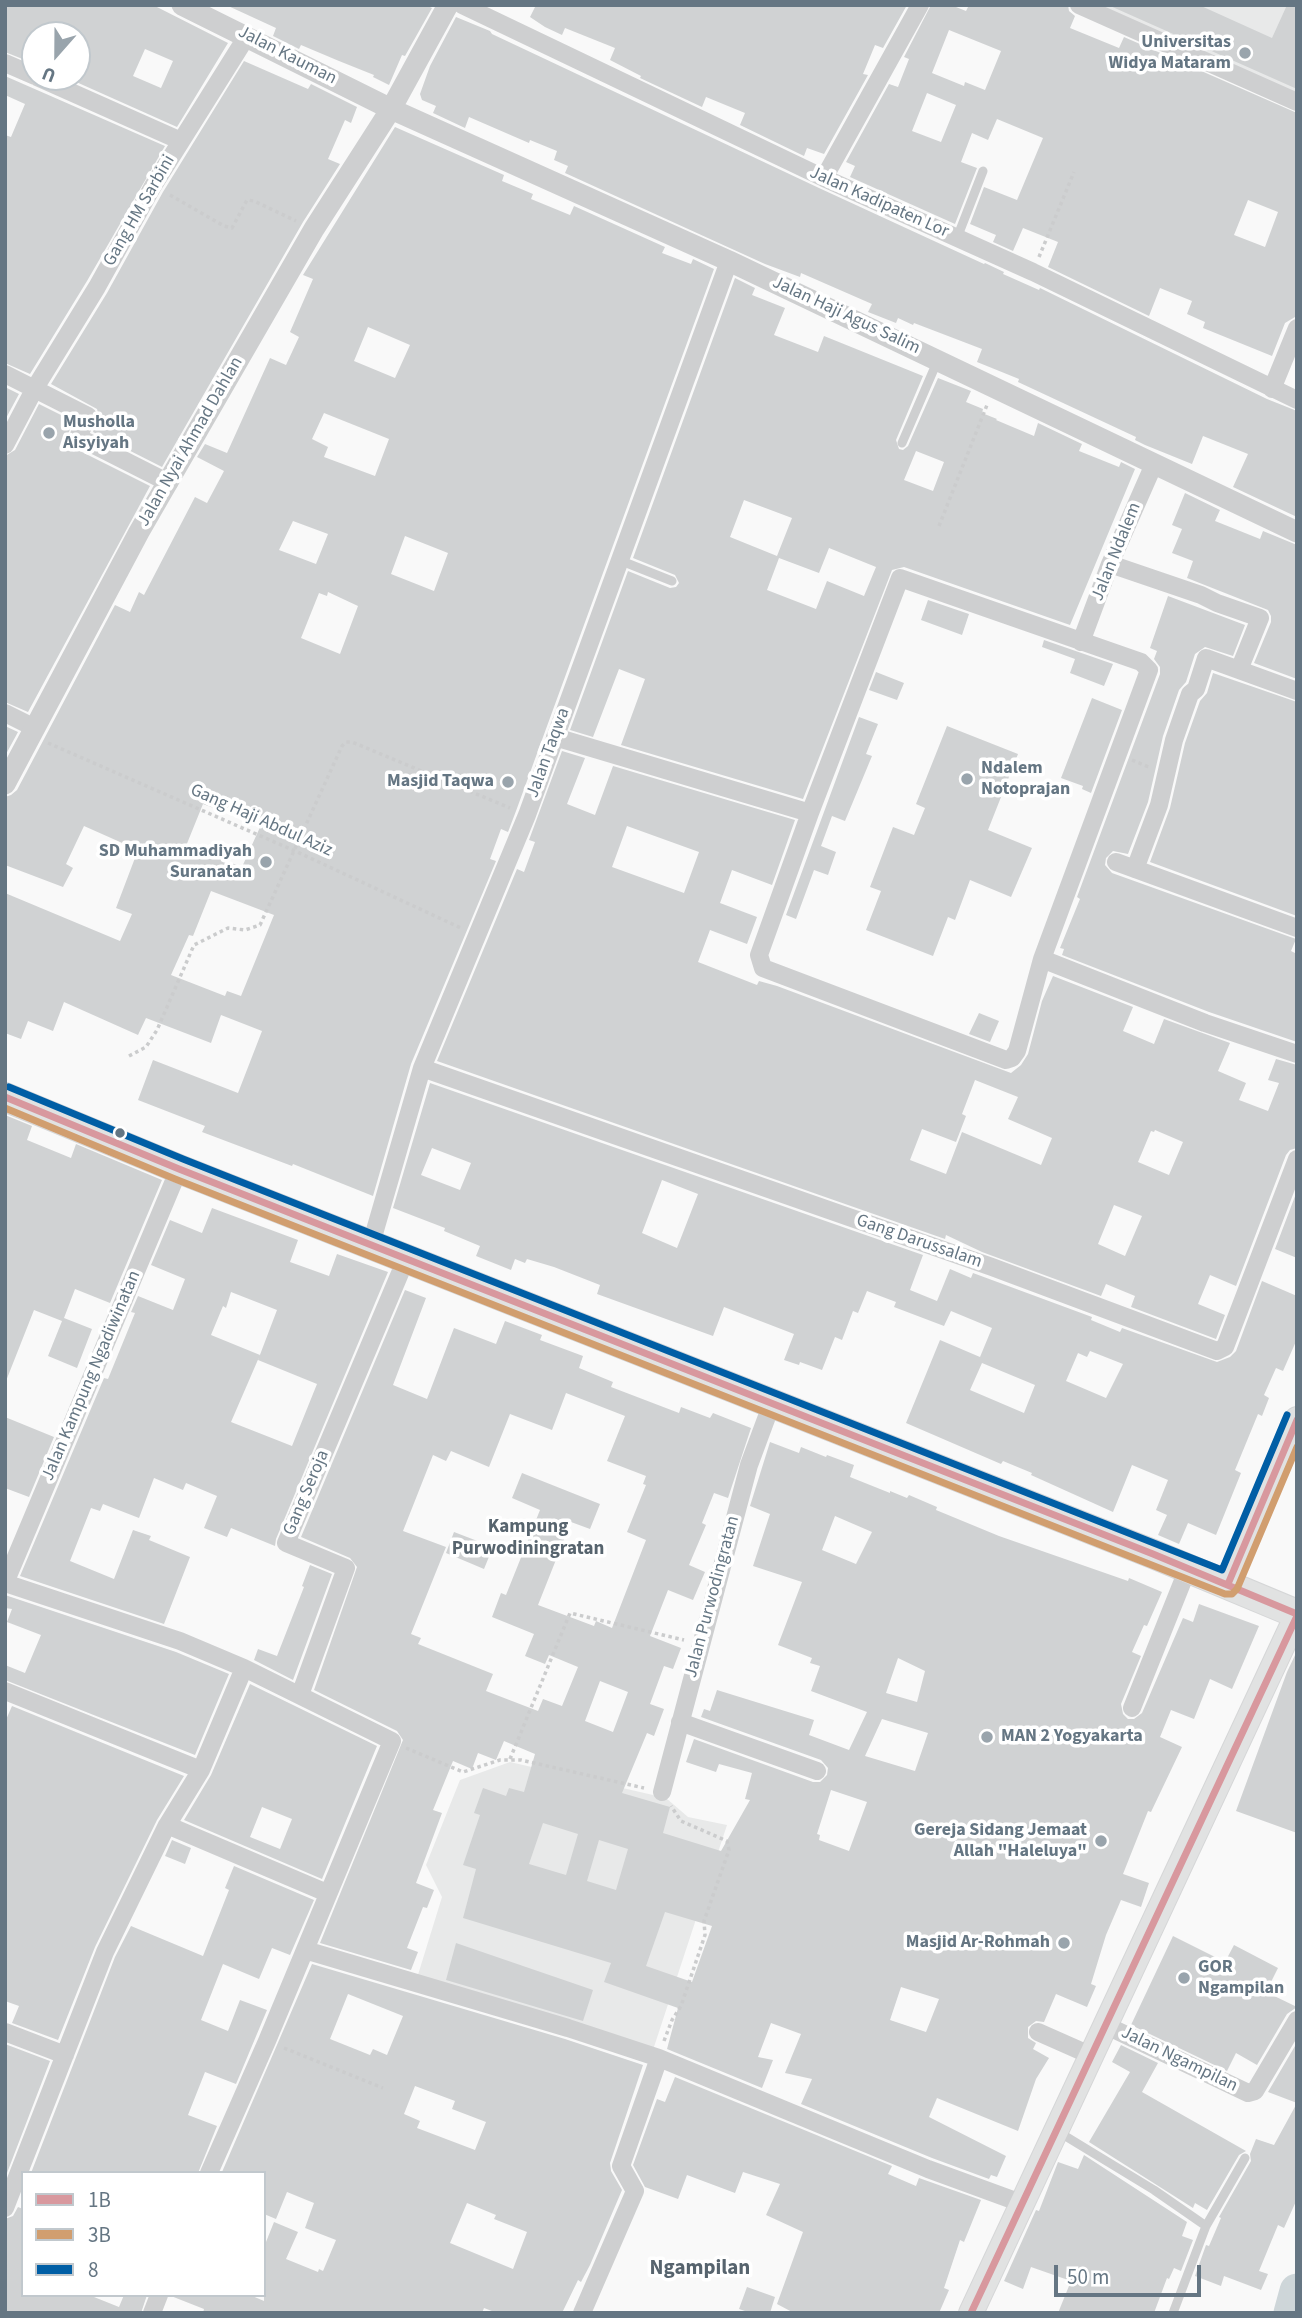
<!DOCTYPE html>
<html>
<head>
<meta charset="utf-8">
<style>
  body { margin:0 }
  #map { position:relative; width:1302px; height:2318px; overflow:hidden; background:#f9f9f9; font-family:"Source Sans 3",sans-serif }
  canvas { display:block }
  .frame { position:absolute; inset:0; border:7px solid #657683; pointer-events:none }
  .legend { position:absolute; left:21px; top:2171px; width:245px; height:126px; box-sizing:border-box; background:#fff; border:2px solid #c1c8cd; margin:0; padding:9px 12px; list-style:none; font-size:21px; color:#657683 }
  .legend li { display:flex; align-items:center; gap:14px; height:35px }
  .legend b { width:35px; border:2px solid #c1c8cd }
  .north { position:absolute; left:21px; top:21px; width:70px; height:70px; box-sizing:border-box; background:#fff; border:2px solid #c1c8cd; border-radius:50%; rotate:201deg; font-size:19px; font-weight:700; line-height:28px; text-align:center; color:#657683 }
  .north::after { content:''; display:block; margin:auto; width:24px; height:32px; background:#99a4ac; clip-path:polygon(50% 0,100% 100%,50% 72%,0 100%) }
  .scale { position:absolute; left:1054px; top:2265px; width:147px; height:32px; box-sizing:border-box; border:4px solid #657683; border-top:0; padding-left:9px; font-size:21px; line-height:24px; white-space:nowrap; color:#657683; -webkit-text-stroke:5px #fff; paint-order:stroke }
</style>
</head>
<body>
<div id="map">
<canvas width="1302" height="2318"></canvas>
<div class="frame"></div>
<ul class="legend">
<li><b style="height:9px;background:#d8989e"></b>1B</li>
<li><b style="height:9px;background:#d19e6f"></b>3B</li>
<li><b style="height:9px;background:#005ea5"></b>8</li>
</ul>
<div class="north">U</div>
<div class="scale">50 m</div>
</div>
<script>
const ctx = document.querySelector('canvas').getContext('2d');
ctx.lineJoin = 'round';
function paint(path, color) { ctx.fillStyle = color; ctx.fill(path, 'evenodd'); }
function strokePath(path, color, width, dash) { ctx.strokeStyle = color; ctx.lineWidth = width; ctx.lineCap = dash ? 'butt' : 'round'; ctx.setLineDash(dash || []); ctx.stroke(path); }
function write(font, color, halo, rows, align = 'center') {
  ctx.font = font + ' "Source Sans 3",sans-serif'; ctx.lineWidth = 7; ctx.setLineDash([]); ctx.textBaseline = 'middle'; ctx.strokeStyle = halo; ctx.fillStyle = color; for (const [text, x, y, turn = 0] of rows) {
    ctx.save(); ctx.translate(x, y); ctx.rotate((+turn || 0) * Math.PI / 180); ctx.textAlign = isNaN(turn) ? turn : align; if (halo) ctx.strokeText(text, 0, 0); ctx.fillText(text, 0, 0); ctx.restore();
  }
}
const built = new Path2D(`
  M1089 5H1297V100Z
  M510 1762 666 1798 688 1817 727 1825 652 2053 417 1978 442 1897 426 1865 460 1780Z`);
const river = new Path2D(`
  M1291 2313 1297 2291`);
const building = new Path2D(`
  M5 5H153L228 43 177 127 65 77H77V52L84 35H35V64L5 52ZM145 49 173 61 161 88 133 76Z
  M226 5H426L432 8 405 56 402 55 389 85 373 77 374 75 339 61 301 45 299 49 273 36 276 28Z
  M536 5H907L883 48 875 45 863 74 868 75 824 154 807 148 804 156 740 125 745 113 706 97 702 107 640 78 641 76 610 60 615 48 565 28 562 35 545 27 530 17Z
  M931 5H951L966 11 969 5H1068L1069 11 1075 16 1070 28 1119 48 1124 37 1297 113V312L1295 317 1285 323 1272 356 1203 328 1205 322 1187 314 1192 301 1160 288 1149 316 1048 267 1058 242 1023 228 1013 251 993 242 996 235 970 224 984 187 1017 200 1043 138 997 119 988 140 972 133 961 162 977 168 955 224 850 177 855 166 846 162 889 84 898 87 909 59 904 57ZM949 30 1001 51 985 90 965 82 964 86 932 73ZM927 93 956 105 941 142 912 131ZM1248 200 1278 212 1265 247 1234 235Z
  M1108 5H1199L1272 38 1287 5H1297V89Z
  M456 17 490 31 492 34 819 188 984 264 985 263 1004 272 1003 274 1039 290 1040 288 1267 399 1297 411V517L1233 487 1248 454 1203 436 1192 464 1145 445 1135 440 1136 437 1018 382 1019 379 977 362 982 349 914 323 913 325 898 318 896 323 868 312 872 304 801 273 800 277 765 264 565 173 568 166 554 160 557 151 530 140 529 143 469 117 465 128 433 113 436 106 422 100 420 94 430 66Z
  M244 61 308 89 311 84 357 107 351 123 345 120 328 159 340 164 303 222 162 467 93 432 99 416 97 409 51 384 107 293 163 192Z
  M5 76 165 146 87 281 30 374 5 363V135L11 137 25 104 5 95Z
  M395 127 504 175 502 181 533 194 531 199 570 215 574 206 665 247 662 253 691 264 693 259 714 269 516 811 508 832 501 829 490 859 496 861 411 1064 373 1196 293 1164 292 1166 202 1132 205 1126 138 1100 153 1060 238 1093 262 1031 221 1015 211 1043 146 1018 138 1035 64 1002 53 1031 28 1021 21 1039 5 1033V893L120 941 132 914 116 908 138 850 84 826 66 864 73 868 63 887 5 865V797L11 795 17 790 115 605 130 612 139 592 144 595 195 497 207 503 224 471 197 457 205 444 227 453 270 358 286 365 299 337 290 332 313 279 303 275ZM368 327 410 345 395 378 354 361ZM324 413 389 439 375 476 324 457 328 447 312 439ZM293 521 328 534 316 564 279 550ZM405 536 448 553 434 591 391 574ZM328 592 358 606 340 654 301 638 319 593 327 596ZM203 804 227 813 228 811 261 825 242 867 186 846ZM211 891 274 915 241 996 227 991 225 996 171 975 189 935 193 936Z
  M735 278 755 288 752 295 785 308 774 335 818 352 824 336 923 376 896 440 899 449 903 450 908 446 938 378 971 391 966 402 983 409 982 413 997 419 996 420 1034 436 1038 423 1082 444 1079 451 1119 467 1121 462 1135 469 1070 625 904 567 892 570 803 799 621 745 645 679 619 669 593 737 570 730 628 571 670 588 676 587 679 583 675 575 633 558ZM916 451 944 462 933 491 904 480ZM744 500 792 518 777 556 730 537ZM829 548 876 567 864 596 827 581 816 609 767 590 779 558 819 573Z
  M5 387 19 394 5 420Z
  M39 404 73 421 67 437 72 447 150 486 28 712 5 702V456L15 450Z
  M1185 493 1220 510 1215 521 1260 539 1263 531 1297 545V679L1254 663 1271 622V616L1268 610 1187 578 1193 561 1172 553 1182 529 1172 525Z
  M1168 596 1245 625 1233 656 1205 647 1195 654 1186 682 1179 690 1163 736 1148 802 1128 854 1113 851 1106 858 1105 865 1112 873 1296 939 1291 951 1297 954V1042L1209 1012 1062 955 1064 949 1060 948 1080 899 1077 897 1160 674V667L1154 659 1157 651 1150 648Z
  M928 600 969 614 962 635 921 620Z
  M1044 640 1113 664 1104 686 1070 673 1075 659 1042 647Z
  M876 672 904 683 897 700 869 690Z
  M1213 673 1297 702V916L1150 862 1170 808 1185 743 1200 701 1207 693Z
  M1092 698 1122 710 1091 793 1082 789 1083 786 1061 778Z
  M859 717 878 724 866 754 872 756 845 821 832 816 821 846 836 852 828 875 814 870 796 919 786 915Z
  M5 726 18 732 5 756Z
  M947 726 1018 754 988 830 1032 848 1011 897 970 880 955 920 948 917 933 956 866 930 881 891 870 887 893 827 914 835 925 808 916 804Z
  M562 751 585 758 567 804 595 815 613 766 795 820 772 885 732 870 720 903 757 917 747 944 710 930 698 962 757 985 759 981 777 986 1011 1073 1021 1065 1028 1054 1042 1001 1053 976 1133 1007 1123 1031 1154 1044 1164 1019 1230 1043 1218 1071 1246 1083 1239 1100 1268 1111 1279 1083 1268 1080 1276 1059 1297 1065V1148L1290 1150 1286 1155 1236 1286 1210 1275 1198 1304 1225 1315 1216 1339 1131 1307 1135 1296 1106 1284 1101 1296 982 1252 946 1235 945 1239 437 1061 517 869 524 872 535 842 529 840ZM627 826 699 852 684 893 612 867ZM975 1080 1018 1097 1008 1119 1052 1138 1041 1165 962 1132 946 1174 910 1160 922 1129 956 1142 966 1116 962 1114ZM1155 1130 1183 1142 1169 1175 1138 1162 1151 1131 1154 1132ZM1114 1205 1142 1216 1125 1256 1098 1244Z
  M979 1013 999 1021 990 1042 969 1034Z
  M430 1083 923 1255 910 1290 937 1301 950 1269 971 1278 973 1273 1092 1317 1091 1320 1120 1332 1122 1328 1217 1362 1230 1357 1236 1351 1262 1281 1297 1296V1339L1283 1371 1276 1368 1264 1395 1269 1398 1262 1416 1258 1414 1235 1470 1241 1473 1216 1535 1188 1523 1179 1544 1158 1535 1167 1515 1156 1510 1168 1480 1132 1465 1113 1512 1031 1475 1032 1473 1003 1461 1001 1464 906 1423 940 1340 980 1357 992 1328 951 1311 944 1326 894 1307 896 1302 867 1291 858 1313 853 1311 842 1340 835 1337 822 1370 800 1362 799 1365 784 1360 794 1334 724 1307 713 1336 597 1294 600 1285 554 1267 527 1259 525 1263 515 1259 511 1270 476 1256 480 1246 444 1231 445 1228 393 1208ZM432 1148 471 1163 460 1190 421 1175ZM662 1180 698 1194 677 1248 642 1233ZM1090 1351 1123 1364 1106 1398 1066 1381 1078 1353 1087 1357ZM982 1363 1035 1385 1024 1413 970 1390Z
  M5 1115 32 1126 27 1140 71 1158 76 1144 162 1180 110 1303 75 1289 64 1318 92 1329 77 1368 48 1356 62 1321 34 1310 6 1381Z
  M1297 1191V1258L1275 1249Z
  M212 1208 298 1240 290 1262 329 1276 337 1254 388 1272 276 1539 275 1546 231 1528 227 1537 204 1528 217 1496 186 1483 183 1490 154 1478 139 1518 103 1504 100 1511 91 1508 70 1561 114 1579 133 1530 151 1536 149 1540 190 1557 164 1624 20 1576 104 1378 108 1379 135 1313 131 1312 138 1296 173 1310 185 1279 151 1265 170 1220 202 1233ZM231 1292 277 1310 258 1360 317 1384 292 1446 231 1422 260 1355 211 1335 223 1306 226 1308Z
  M405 1290 426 1298 393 1385 427 1399 454 1328 496 1344 505 1321 542 1335 540 1340 583 1356 579 1368 613 1382 611 1387 679 1413 681 1407 710 1418 713 1413 751 1428 728 1498 714 1493 702 1523 706 1525 689 1565 705 1572 693 1600 668 1590 650 1636 681 1648 673 1669 664 1666 650 1704 664 1709 654 1736 647 1733 622 1793 670 1807 663 1833 721 1851 750 1800 745 1799 752 1773 719 1764 716 1772 686 1762 694 1739 813 1782H820L827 1775 828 1768 821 1760 701 1717 704 1709 710 1711 717 1690 814 1720 809 1735 849 1750 867 1712 811 1691 820 1666 810 1663 812 1658 778 1645 802 1582 753 1566 770 1514 750 1506 770 1442 799 1453 801 1447 826 1457 827 1455 854 1465 850 1477 890 1493V1491L907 1498 909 1495 937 1507 936 1510 999 1536 1128 1581 1129 1578 1162 1592 1147 1626 1144 1625 1132 1652 1141 1656 1121 1704 1123 1714 1128 1719H1134L1142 1713 1183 1618 1193 1622 1199 1604 1259 1626 1232 1689 1210 1679 1194 1719 1171 1710 1160 1737 1182 1747 1151 1812 1148 1811 1123 1874 1149 1883 1141 1907 1121 1900 1106 1935 1091 1984 1096 1986 1087 2007 1056 1994 1044 2022 1036 2021 1028 2027V2038L1036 2043 1033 2049 1049 2058 1036 2079 1018 2131 937 2098 929 2117 1006 2156 997 2177 991 2175 989 2179 932 2158 801 2104 812 2079 785 2073 801 2034 771 2023 758 2057 773 2060 762 2088 667 2049 678 2008 604 1982 611 1963 463 1918 476 1869 463 1865 480 1815 474 1813 483 1788 506 1796 509 1788 524 1792 535 1754 504 1741 496 1760 478 1753 472 1769 453 1761 433 1810 442 1813 416 1883 434 1890 427 1908 423 1907 407 1948 418 1952 411 1970 320 1943 403 1740 397 1731 314 1690 357 1567 350 1558 301 1537ZM566 1393 625 1416 607 1461 646 1476 643 1484 646 1485 627 1532 646 1540 612 1628 596 1621 594 1626 538 1605 571 1522 590 1529 600 1504 522 1473 512 1498 540 1510 506 1595 501 1593 492 1617 534 1634 525 1656 545 1664 549 1655 578 1667 562 1706 543 1699 538 1711 486 1691 493 1674 418 1644 421 1638 411 1634 446 1547 403 1531 433 1455 446 1461 451 1451 489 1467 510 1414 552 1430ZM835 1516 872 1532 856 1564 822 1550ZM898 1658 925 1671 917 1702 886 1693ZM600 1681 628 1692 613 1732 585 1721ZM882 1719 928 1733 915 1771 865 1756ZM831 1790 867 1802 849 1851 819 1840 820 1835 817 1834ZM543 1823 578 1834 566 1875 529 1864ZM599 1840 628 1849 616 1890 587 1881ZM665 1912 712 1926 692 1982 646 1966ZM901 1987 939 1999 926 2032 890 2020Z
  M5 1417 54 1437 29 1497 5 1488Z
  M454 1532 493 1547 484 1569 446 1553Z
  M310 1565 332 1574 293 1680 254 1660 258 1649 277 1656 304 1587 302 1586Z
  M5 1595 176 1652 229 1674 195 1755 5 1680V1665L25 1673 41 1635 7 1622 12 1609 5 1608Z
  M1297 1651V1833L1236 1811 1287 1672Z
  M250 1684 377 1746 322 1879 184 1820 211 1775ZM262 1807 292 1819 280 1849 250 1837Z
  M12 1706 184 1776 157 1820 95 1947 58 2040 12 2023 19 2006 5 2001V1722Z
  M172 1840 191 1848 185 1864 165 1856Z
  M234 1866 314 1900 290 1955 272 1948 259 1979 223 1964 201 2020 228 2031 240 2000 267 2010 236 2084 205 2072 188 2115 217 2126 198 2173H31L115 1957 131 1926 203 1956 229 1890 225 1888Z
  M1173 1936 1225 1962 1234 1945 1278 1968 1266 1992 1297 2007 1287 2014 1257 2065 1236 2053 1227 2071 1131 2025Z
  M456 1943 593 1990 583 2021 446 1980Z
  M312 1964 565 2039 643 2065 610 2163 611 2171 622 2190 590 2265 581 2282 578 2280 562 2313H497L484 2308 482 2313H203L204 2309 171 2296 250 2295 264 2301V2247L274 2222 298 2232 286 2259 318 2272 319 2269 323 2271 336 2240 305 2228 314 2203 287 2192 276 2219 264 2214V2173L222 2172ZM348 1994 403 2016 387 2055 373 2049 370 2055 330 2039ZM415 2086 455 2101 452 2109 486 2122 475 2150 417 2128 420 2121 404 2114ZM467 2203 496 2215 494 2219 527 2232 513 2269 450 2243Z
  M5 2044 50 2061 7 2173H5Z
  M1121 2045 1158 2063 1142 2092 1246 2151 1239 2155 1207 2210 1195 2203 1193 2208 1089 2142 1130 2072 1112 2062Z
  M1295 2046 1297 2048V2103L1268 2092Z
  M675 2077 892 2166 888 2174 916 2186 919 2178 981 2200 964 2242 960 2240 944 2288 949 2290 939 2313H794L777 2304 803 2232 766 2215 780 2184 743 2172 735 2193 687 2175 678 2199 645 2187 633 2165 657 2099 665 2102Z
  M1297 2103V2199L1284 2228 1278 2225 1259 2271 1268 2274 1261 2290 1224 2276 1221 2286 1195 2276 1206 2245 1209 2246 1221 2218 1219 2217 1251 2161 1250 2154 1256 2139 1274 2145Z
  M1084 2155 1187 2222 1182 2236 1193 2240 1181 2271 1174 2268 1169 2279 1167 2278 1154 2313H1058L1071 2281 1031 2267 1023 2289 1004 2281 1036 2210 1039 2211 1058 2162 1078 2169Z
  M18 2207 23 2209V2295H89L119 2307 124 2295H147L141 2313H5V2219L13 2216Z
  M747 2287 775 2297 770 2313H751L739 2309Z`);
const path = new Path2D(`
  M170 195 224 226 232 228 247 200 254 201 296 221
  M1039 257 1074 172
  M939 526 987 405
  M48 743 295 851 463 929
  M1132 760 1151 768
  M129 1056 146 1047 157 1030 194 945 228 928 245 930 260 925 342 746 346 742H352L510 808
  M406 1748 463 1772 500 1760H521L644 1788
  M510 1759 570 1613 684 1640
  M664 2041 672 2020 681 2006 705 1935 704 1921 729 1850 727 1841 681 1821 671 1806
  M284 2048 383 2088`);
const service = new Path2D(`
  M957 238 983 171
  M902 443 937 362
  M619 560 672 581
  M1057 2131 1154 2190 1206 2226
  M1173 2313 1206 2226 1245 2158`);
const minor = new Path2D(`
  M462 5 824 178 1033 272 1297 400
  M1079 5 1297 102
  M5 63 35 76
  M37 77 181 141
  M824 178 920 5
  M5 374 88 416 78 437 169 483
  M1272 389 1297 328
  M5 445 35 388 97 287 153 186 247 36
  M1110 564 1201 595 1217 603 1260 618 1239 670
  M900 578 1141 662 1149 670 1042 959 1017 1051 1012 1058 1006 1060 763 968 759 955 810 813Z
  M1081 642 1110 564 1154 464
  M5 713 35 728
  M555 737 810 813
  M1116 862 1297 928
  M1135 869 1159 805 1174 740 1190 694 1196 689 1206 658 1297 691
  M1042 959 1205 1023 1297 1054
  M422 1068 992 1267 1217 1351 1225 1347 1297 1159
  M371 1244 422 1068 527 815 729 261
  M5 1583 180 1641 244 1668 392 1741 267 2041 209 2173
  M5 1583 179 1169
  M5 1691 201 1770
  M300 1695 346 1568 286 1543 406 1259
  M1132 1708 1188 1568
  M680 1722 817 1771
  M662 1792 749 1465 772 1403
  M166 1827 201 1770 244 1668
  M305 1950 568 2028 659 2058 928 2169 1021 2203
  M1105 2025 1248 2093 1255 2091 1297 2020
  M5 2032 65 2055
  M1038 2032 1090 2055
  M5 2208 105 1952 167 1825 327 1893
  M152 2313 159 2295
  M582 2313 635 2191 621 2166 659 2058`);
const tertiary = new Path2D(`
  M182 5 391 109 729 261 1297 532
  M5 784 139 532 314 229 391 109 448 5`);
const secondary = new Path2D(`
  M1228 1584 1297 1419
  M971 2313 1297 1615`);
const primary = new Path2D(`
  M5 1097 179 1169 1153 1554 1297 1614`);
const bus1 = new Path2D(`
  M5 1097 179 1169 1153 1554 1297 1614
  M1228 1584 1297 1420
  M971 2313 1297 1616`);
const bus2 = new Path2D(`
  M5 1108 175 1179 1225 1594H1232L1237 1589 1297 1447`);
const bus3 = new Path2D(`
  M9 1087 183 1159 1222 1570 1287 1415`);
const markers = [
  [1245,53,7,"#99a4ac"],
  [49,433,7,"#99a4ac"],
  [967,779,7,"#99a4ac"],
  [508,782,7,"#99a4ac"],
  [266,862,7,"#99a4ac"],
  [120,1133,6,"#657683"],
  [987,1737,7,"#99a4ac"],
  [1101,1841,7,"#99a4ac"],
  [1064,1943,7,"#99a4ac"],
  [1184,1978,7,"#99a4ac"]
];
const poiNames = [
  ["Universitas",1231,43],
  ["Widya Mataram",1231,64],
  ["Musholla",63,423,"left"],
  ["Aisyiyah",63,444,"left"],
  ["Ndalem",981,769,"left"],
  ["Notoprajan",981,790,"left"],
  ["Masjid Taqwa",494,782],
  ["SD Muhammadiyah",252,852],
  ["Suranatan",252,873],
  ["MAN 2 Yogyakarta",1001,1737,"left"],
  ["Gereja Sidang Jemaat",1087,1831],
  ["Allah \"Haleluya\"",1087,1852],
  ["Masjid Ar-Rohmah",1050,1943],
  ["GOR",1198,1968,"left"],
  ["Ngampilan",1198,1989,"left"]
];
const streetNames = [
  ["Jalan Kauman",287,56,27],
  ["Jalan Kadipaten Lor",879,203,24],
  ["Gang HM Sarbini",140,211,-60],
  ["Jalan Haji Agus Salim",846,316,25],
  ["Jalan Nyai Ahmad Dahlan",191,442,-60],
  ["Jalan Ndalem",1117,552,-68],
  ["Jalan Taqwa",549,753,-70],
  ["Gang Haji Abdul Aziz",261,821,24],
  ["Gang Darussalam",919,1242,19],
  ["Jalan Kampung Ngadiwinatan",92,1376,-67],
  ["Gang Seroja",307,1493,-67],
  ["Jalan Purwodingratan",713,1597,-75],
  ["Jalan Ngampilan",1179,2060,26]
];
const neighbourhoodNames = [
  ["Kampung",528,1528],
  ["Purwodiningratan",528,1550]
];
const quarterNames = [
  ["Ngampilan",700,2269]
];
paint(built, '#e8e9e9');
strokePath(river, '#ced6d9', 35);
paint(building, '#d0d2d3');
strokePath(secondary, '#d5d6d7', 26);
strokePath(primary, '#d5d6d7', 30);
strokePath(path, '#cbcccd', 3.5, [3.5, 3.5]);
strokePath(service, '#cecfd0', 9);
strokePath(minor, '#cecfd0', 18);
strokePath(tertiary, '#cecfd0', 21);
strokePath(secondary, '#e1e2e2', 24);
strokePath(primary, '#e1e2e2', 28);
strokePath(bus1, '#d8989e', 7);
strokePath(bus2, '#d19e6f', 7);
strokePath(bus3, '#005ea5', 7);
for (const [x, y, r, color] of markers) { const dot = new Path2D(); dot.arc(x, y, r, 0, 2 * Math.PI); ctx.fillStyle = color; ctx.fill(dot); strokePath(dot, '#fff', 2.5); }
write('bold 18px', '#657683', '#fff', poiNames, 'right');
write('18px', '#657683', '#fff', streetNames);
write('bold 19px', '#57646e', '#fff', neighbourhoodNames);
write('bold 21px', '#57646e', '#fff', quarterNames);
</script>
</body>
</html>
